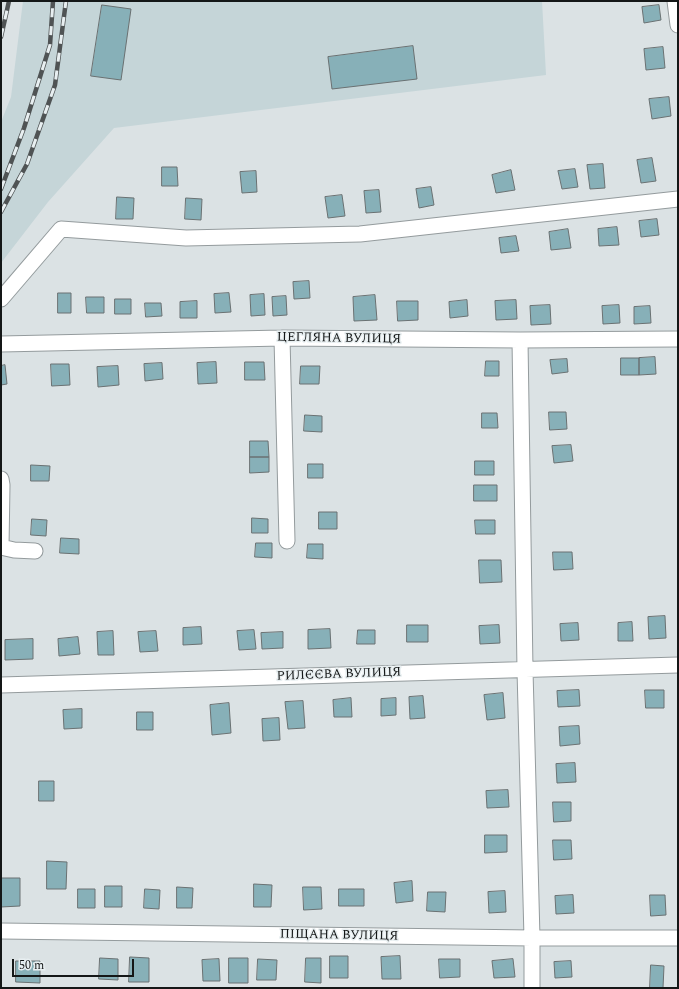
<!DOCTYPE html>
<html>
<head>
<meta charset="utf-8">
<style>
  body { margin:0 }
  #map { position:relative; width:679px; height:989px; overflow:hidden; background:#dbe2e4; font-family:Spectral,serif }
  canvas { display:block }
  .frame { position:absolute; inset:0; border:2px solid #141717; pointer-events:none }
  .scale { position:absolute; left:12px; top:959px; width:122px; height:18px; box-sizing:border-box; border:2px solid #141717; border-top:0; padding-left:5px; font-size:12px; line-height:14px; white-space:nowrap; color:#141717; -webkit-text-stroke:3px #e8eff1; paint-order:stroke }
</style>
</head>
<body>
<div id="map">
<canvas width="679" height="989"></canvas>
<div class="frame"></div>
<div class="scale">50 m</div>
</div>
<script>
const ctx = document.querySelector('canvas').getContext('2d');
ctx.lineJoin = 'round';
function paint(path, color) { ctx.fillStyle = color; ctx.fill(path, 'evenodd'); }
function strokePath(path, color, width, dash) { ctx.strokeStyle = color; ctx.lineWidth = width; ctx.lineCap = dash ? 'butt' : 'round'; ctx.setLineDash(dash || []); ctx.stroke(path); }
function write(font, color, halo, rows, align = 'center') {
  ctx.font = font + ' Spectral,serif'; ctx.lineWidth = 3; ctx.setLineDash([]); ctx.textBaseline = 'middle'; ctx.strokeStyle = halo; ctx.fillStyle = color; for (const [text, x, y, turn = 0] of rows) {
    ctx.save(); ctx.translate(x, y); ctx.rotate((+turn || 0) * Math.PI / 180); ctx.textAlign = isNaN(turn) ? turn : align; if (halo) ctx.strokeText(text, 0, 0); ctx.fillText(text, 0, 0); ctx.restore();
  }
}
const built = new Path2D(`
  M23 1H542L546 75 114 128 48 202 1 263V122L11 97Z`);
const building = new Path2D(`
  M102 5 131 9 121 80 91 76Z
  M659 5 661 20 644 23 642 7Z
  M413 46 417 79 332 89 328 57Z
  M663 47 665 68 646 70 644 49Z
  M669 97 671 116 652 119 649 99Z
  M652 158 656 181 641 183 637 160Z
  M603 164 605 188 590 189 587 165Z
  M162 167H177L178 186H162Z
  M575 169 578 187 562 189 558 171Z
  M511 170 515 190 496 193 492 175Z
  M256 171 257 192 242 193 240 172Z
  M431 187 434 205 419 208 416 189Z
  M379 190 381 212 366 213 364 191Z
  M342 195 345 216 328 218 325 197Z
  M117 197 134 198 133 219H116Z
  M186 198 202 199 201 220 185 219Z
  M657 219 659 235 641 237 639 221Z
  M617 227 619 245 599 246 598 229Z
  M568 229 571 248 551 250 549 232Z
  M516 236 519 251 501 253 499 238Z
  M309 281 310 298 294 299 293 282Z
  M58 293H71V313H58Z
  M229 293 231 312 215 313 214 294Z
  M264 294 265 315 251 316 250 295Z
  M375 295 377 320 354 321 353 297Z
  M286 296 287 315 273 316 272 297Z
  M86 297H104V313H87Z
  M115 299H131V314H115Z
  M467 300 468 316 450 318 449 302Z
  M516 300 517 319 496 320 495 301Z
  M197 301V318H180V302Z
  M397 301H418V320L398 321Z
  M145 303H161L162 316 146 317Z
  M550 305 551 324 531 325 530 306Z
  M619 305 620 323 603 324 602 306Z
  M650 306 651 323 634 324V307Z
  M655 357 656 374 639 375V358Z
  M621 358H639V375H621Z
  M567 359 568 372 552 374 550 360Z
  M486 361H499V376H485Z
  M216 362 217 383 198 384 197 363Z
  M245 362H264L265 380H245Z
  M162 363 163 379 145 381 144 364Z
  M51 364H69L70 385 52 386Z
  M5 365 7 384 1 385V366Z
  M118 366 119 385 98 387 97 367Z
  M301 366H320L319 384H300Z
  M549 412H566L567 429 550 430Z
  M482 413H497L498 428H482Z
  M305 415 322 416V432L304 431Z
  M250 441H268L269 457H250Z
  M571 445 573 461 554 463 552 446Z
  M250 457H269V472L250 473Z
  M475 461H494V475H475Z
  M308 464H323V478H308Z
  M31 465 50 466 49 481H31Z
  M474 485H497V501H474Z
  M319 512H337V529H319Z
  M252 518 268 519V533H252Z
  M32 519 47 520 46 536 31 535Z
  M475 520H495V534H476Z
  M61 538 79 539V554L60 553Z
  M256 543H272V558L255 557Z
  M308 544H323V559L307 558Z
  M553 552H572L573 569 554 570Z
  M479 560H501L502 582 480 583Z
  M665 616 666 638 649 639 648 617Z
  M632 622 633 641H618V623Z
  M578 623 579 640 561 641 560 624Z
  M407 625H428V642H407Z
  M499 625 500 643 480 644 479 626Z
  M201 627 202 644 183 645V628Z
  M330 629 331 648 308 649V630Z
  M254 630 256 649 239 650 237 631Z
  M358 630H375V644H357Z
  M113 631 114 655H98L97 632Z
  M156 631 158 651 140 652 138 632Z
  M283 632V648L262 649 261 633Z
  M78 637 80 654 59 656 58 639Z
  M33 639V659L5 660V640Z
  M579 690 580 706 558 707 557 691Z
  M645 690H664V708H646Z
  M503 693 505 718 487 720 484 695Z
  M423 696 425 718 410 719 409 697Z
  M351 698 352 717H334L333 700Z
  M396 698V715L381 716V699Z
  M303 701 305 728 288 729 285 702Z
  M229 703 231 733 212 735 210 705Z
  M82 709V728L64 729 63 710Z
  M137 712H153V730H137Z
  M279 718 280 740 263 741 262 719Z
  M579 726 580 744 560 746 559 727Z
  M575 763 576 782 557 783 556 764Z
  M39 781H54V801H39Z
  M508 790 509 807 487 808 486 791Z
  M553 802H571V821L554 822Z
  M485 835H507V852L485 853Z
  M553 840H571L572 859 554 860Z
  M47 861 67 862 66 889H47Z
  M1 878H20V906L1 907Z
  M412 881 413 901 396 903 394 883Z
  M254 884 272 885 271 907H254Z
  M105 886H122V907H105Z
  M177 887 193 888 192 908H177Z
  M303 887H321L322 909 304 910Z
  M78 889H95V908H78Z
  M145 889 160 890 159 909 144 908Z
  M339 889H364V906H339Z
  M505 891 506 912 489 913 488 892Z
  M428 892H446L445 912 427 911Z
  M573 895 574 913 556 914 555 896Z
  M650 895H665L666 915 651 916Z
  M330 956H348V978H330Z
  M400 956 401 979H382L381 957Z
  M130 957 149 958V982H129Z
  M100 958 118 959V980L99 979Z
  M229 958H248V983H229Z
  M306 958H321V983L305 982Z
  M219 959 220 981H203L202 960Z
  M258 959 277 960 276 980H257Z
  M439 959H460V977L440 978Z
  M513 959 515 977 494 978 492 961Z
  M16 961H40V983L16 982Z
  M571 961 572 977 555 978 554 962Z
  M651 965 664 966 663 988H650Z`);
const minor = new Path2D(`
  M675 1 678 25
  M1 299 61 229 186 238 360 234 678 199
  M282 338 287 541
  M520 340 525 670 532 938V988
  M1 344 282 338 520 340 678 339
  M1 479 2 485 1 547 14 550 35 551
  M1 685 678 665
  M1 931 532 938H678`);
const rail = new Path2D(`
  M1 37 9 1
  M1 189 24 128 50 45 53 1
  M1 212 27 164 55 85 66 1`);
const streetNames = [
  ["ЦЕГЛЯНА ВУЛИЦЯ",339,339,1],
  ["РИЛЄЄВА ВУЛИЦЯ",339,675,-2],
  ["ПІЩАНА ВУЛИЦЯ",339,936,1]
];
paint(built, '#c5d5d8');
paint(building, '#87b0b8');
strokePath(building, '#6a7172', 1);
strokePath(minor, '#949b9d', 17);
strokePath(minor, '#fff', 15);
strokePath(rail, '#4f5354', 4.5);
strokePath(rail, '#e8eff1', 3, [9]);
write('13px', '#141717', '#e8eff1', streetNames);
</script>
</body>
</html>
